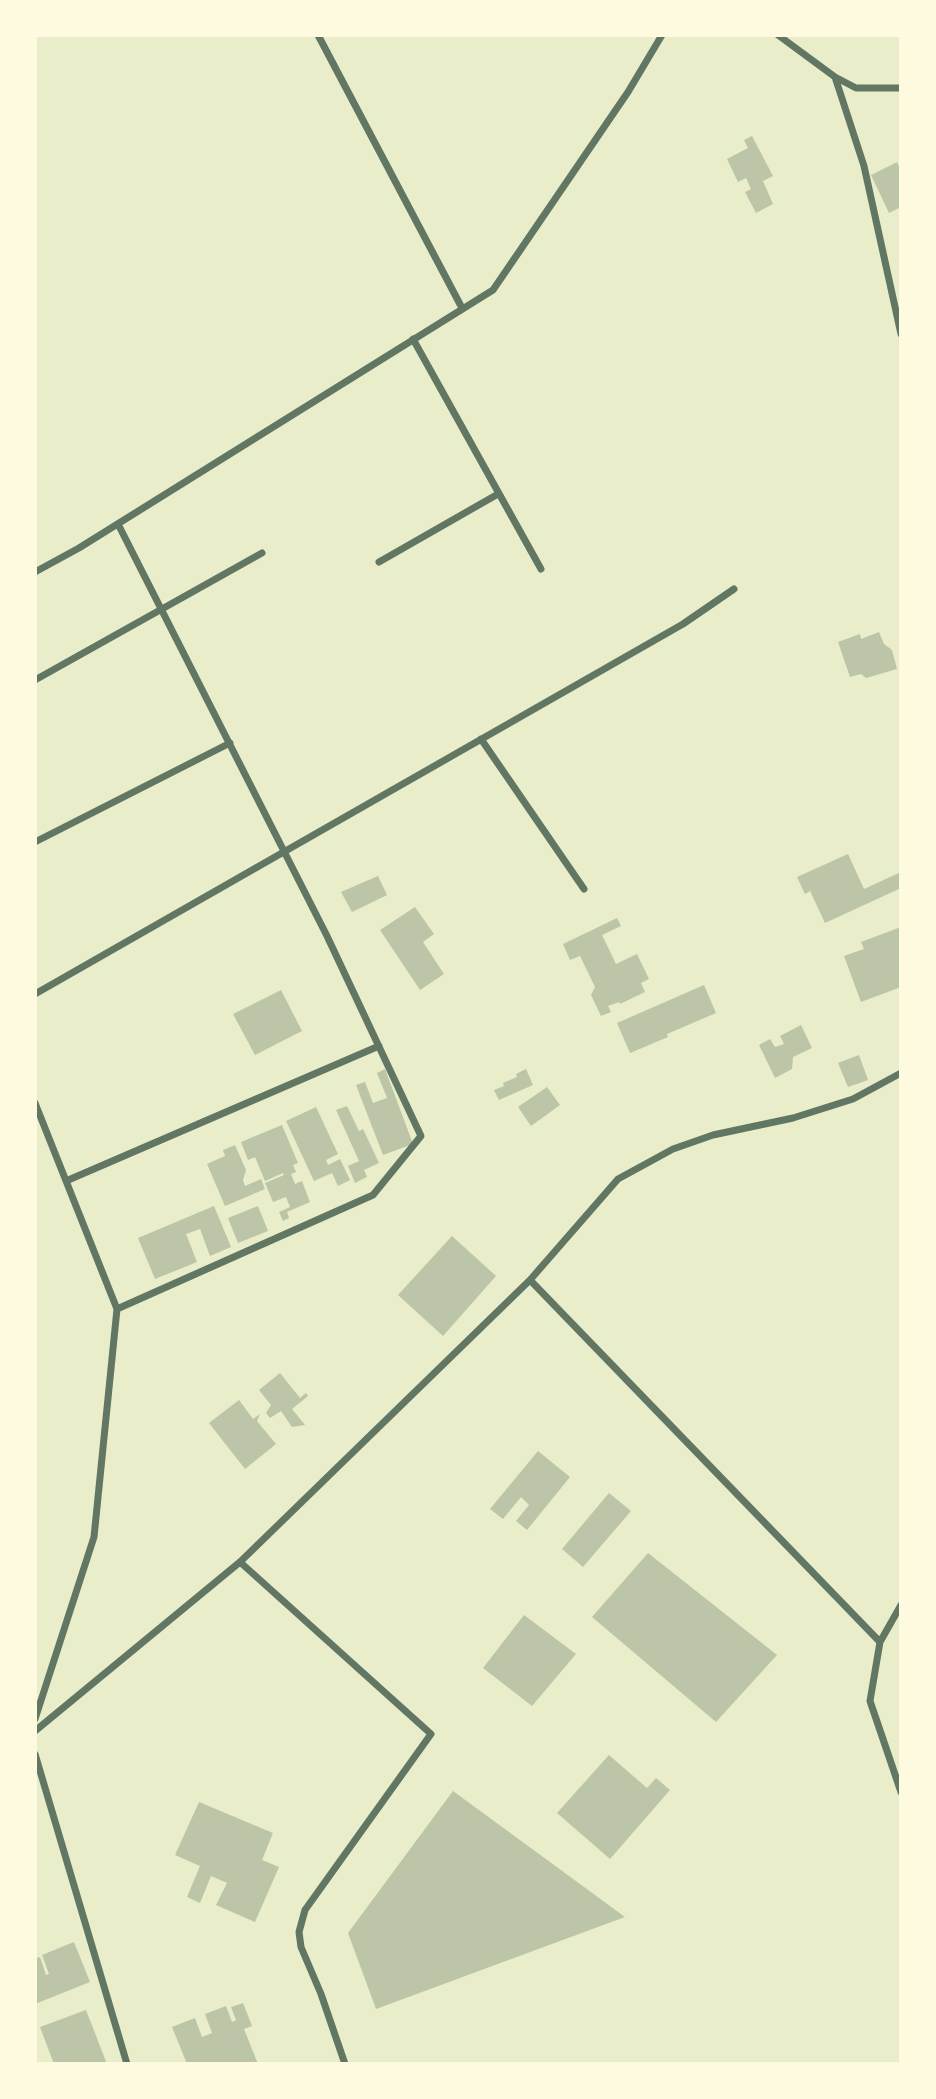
<!DOCTYPE html>
<html>
<head>
<meta charset="utf-8">
<style>
  body { margin:0 }
  #map { position:relative; width:936px; height:2099px; overflow:hidden; background:#e9edc9; font-family:Literata,serif }
  canvas { display:block }
  .frame { position:absolute; inset:0; border:37px solid #fefae0; pointer-events:none }
</style>
</head>
<body>
<div id="map">
<canvas width="936" height="2099"></canvas>
<div class="frame"></div>
</div>
<script>
const ctx = document.querySelector('canvas').getContext('2d');
ctx.lineJoin = 'round';
function paint(path, color) { ctx.fillStyle = color; ctx.fill(path, 'evenodd'); }
function strokePath(path, color, width, dash) { ctx.strokeStyle = color; ctx.lineWidth = width; ctx.lineCap = dash ? 'butt' : 'round'; ctx.setLineDash(dash || []); ctx.stroke(path); }
const building = new Path2D(`
  M752 136 773 176 763 181 773 204 756 213 745 192 751 189 746 178 738 182 727 159 748 148 744 140Z
  M897 162 901 171V207L889 213 871 175Z
  M879 632 884 644 892 650 897 669 866 678 861 674 850 677 838 642 860 634 861 639Z
  M848 854 864 889 901 872V888L825 923 810 891 805 894 797 877Z
  M378 876 387 895 352 912 341 892Z
  M415 907 434 934 423 942 444 974 420 990 380 930Z
  M617 918 621 926 602 935 616 964 637 954 649 979 641 983 645 992 620 1004 619 1002 608 1006 611 1012 601 1016 591 995 595 987 580 956 570 960 563 944Z
  M901 927V987L861 1002 844 956 864 949 861 942Z
  M704 985 716 1013 667 1034 668 1037 630 1053 617 1023Z
  M281 990 302 1031 255 1055 233 1014Z
  M801 1025 812 1048 793 1057 792 1069 775 1078 759 1045 770 1039 775 1047 784 1044 780 1036Z
  M859 1055 868 1080 848 1087 838 1063Z
  M385 1069 413 1144 383 1155 356 1085 365 1082 373 1103 387 1098 377 1073Z
  M526 1069 533 1085 499 1100 494 1090 504 1086 503 1083 517 1077 516 1074Z
  M547 1087 560 1105 531 1126 518 1107Z
  M347 1106 359 1131 363 1129 379 1163 364 1170 367 1177 355 1183 348 1166 359 1161 336 1110Z
  M316 1107 338 1154 326 1160 328 1165 340 1159 350 1180 338 1186 332 1173 314 1181 286 1121Z
  M282 1125 298 1163 293 1165 296 1172 291 1174 295 1184 302 1181 310 1202 287 1212 289 1218 283 1221 279 1212 290 1207 286 1197 273 1202 265 1183 284 1175 283 1173 265 1181 255 1157 248 1160 241 1142Z
  M235 1145 246 1170 243 1180 245 1186 261 1179 265 1189 225 1206 207 1164 225 1156 223 1150Z
  M214 1206 231 1247 210 1256 200 1229 186 1234 197 1262 155 1279 138 1238Z
  M258 1206 268 1231 238 1243 228 1218Z
  M452 1236 496 1276 443 1336 398 1295Z
  M280 1373 300 1398 306 1393 308 1396 292 1409 305 1425 292 1427 281 1411 270 1418 266 1413 271 1405 259 1390Z
  M239 1400 253 1419 260 1414 257 1421 276 1444 245 1469 209 1423Z
  M538 1451 570 1477 527 1530 516 1521 529 1505 521 1497 503 1519 490 1509Z
  M609 1493 631 1511 583 1567 562 1549Z
  M648 1553 777 1655 716 1722 592 1617Z
  M524 1615 576 1654 532 1706 483 1668Z
  M609 1755 647 1788 656 1778 670 1790 610 1859 557 1813Z
  M453 1791 625 1917 376 2009 348 1933Z
  M199 1802 273 1833 262 1860 279 1867 255 1922 216 1905 227 1883 211 1876 200 1903 187 1897 200 1866 175 1855Z
  M74 1942 90 1982 35 2004V1959L40 1957 46 1975 49 1974 42 1955Z
  M243 2003 252 2026 244 2029 258 2064H187L172 2027 195 2018 202 2037 212 2033 205 2014 226 2006 232 2022 236 2020 231 2007Z
  M86 2010 107 2064H54L40 2027Z`);
const minor = new Path2D(`
  M318 35 462 308
  M778 35 835 77 856 88H901
  M835 77 864 166 901 334
  M413 339 541 569
  M379 562 498 494
  M35 572 79 548 493 290 628 92 662 35
  M35 680 262 553
  M481 739 584 889
  M35 842 230 743
  M35 994 683 624 734 589
  M35 1103 117 1309 94 1537 35 1719
  M66 1181 379 1046
  M117 1309 373 1195 421 1136 327 936 118 524
  M240 1562 431 1734 305 1910 299 1932 301 1947 321 1994 345 2064
  M901 1605 880 1642 870 1701 901 1792
  M880 1642 530 1280 618 1179 673 1149 713 1135 793 1118 853 1099 901 1073
  M35 1731 240 1562 530 1280
  M35 1754 127 2064`);
paint(building, '#bcc5a7');
strokePath(minor, '#617663', 7);
</script>
</body>
</html>
